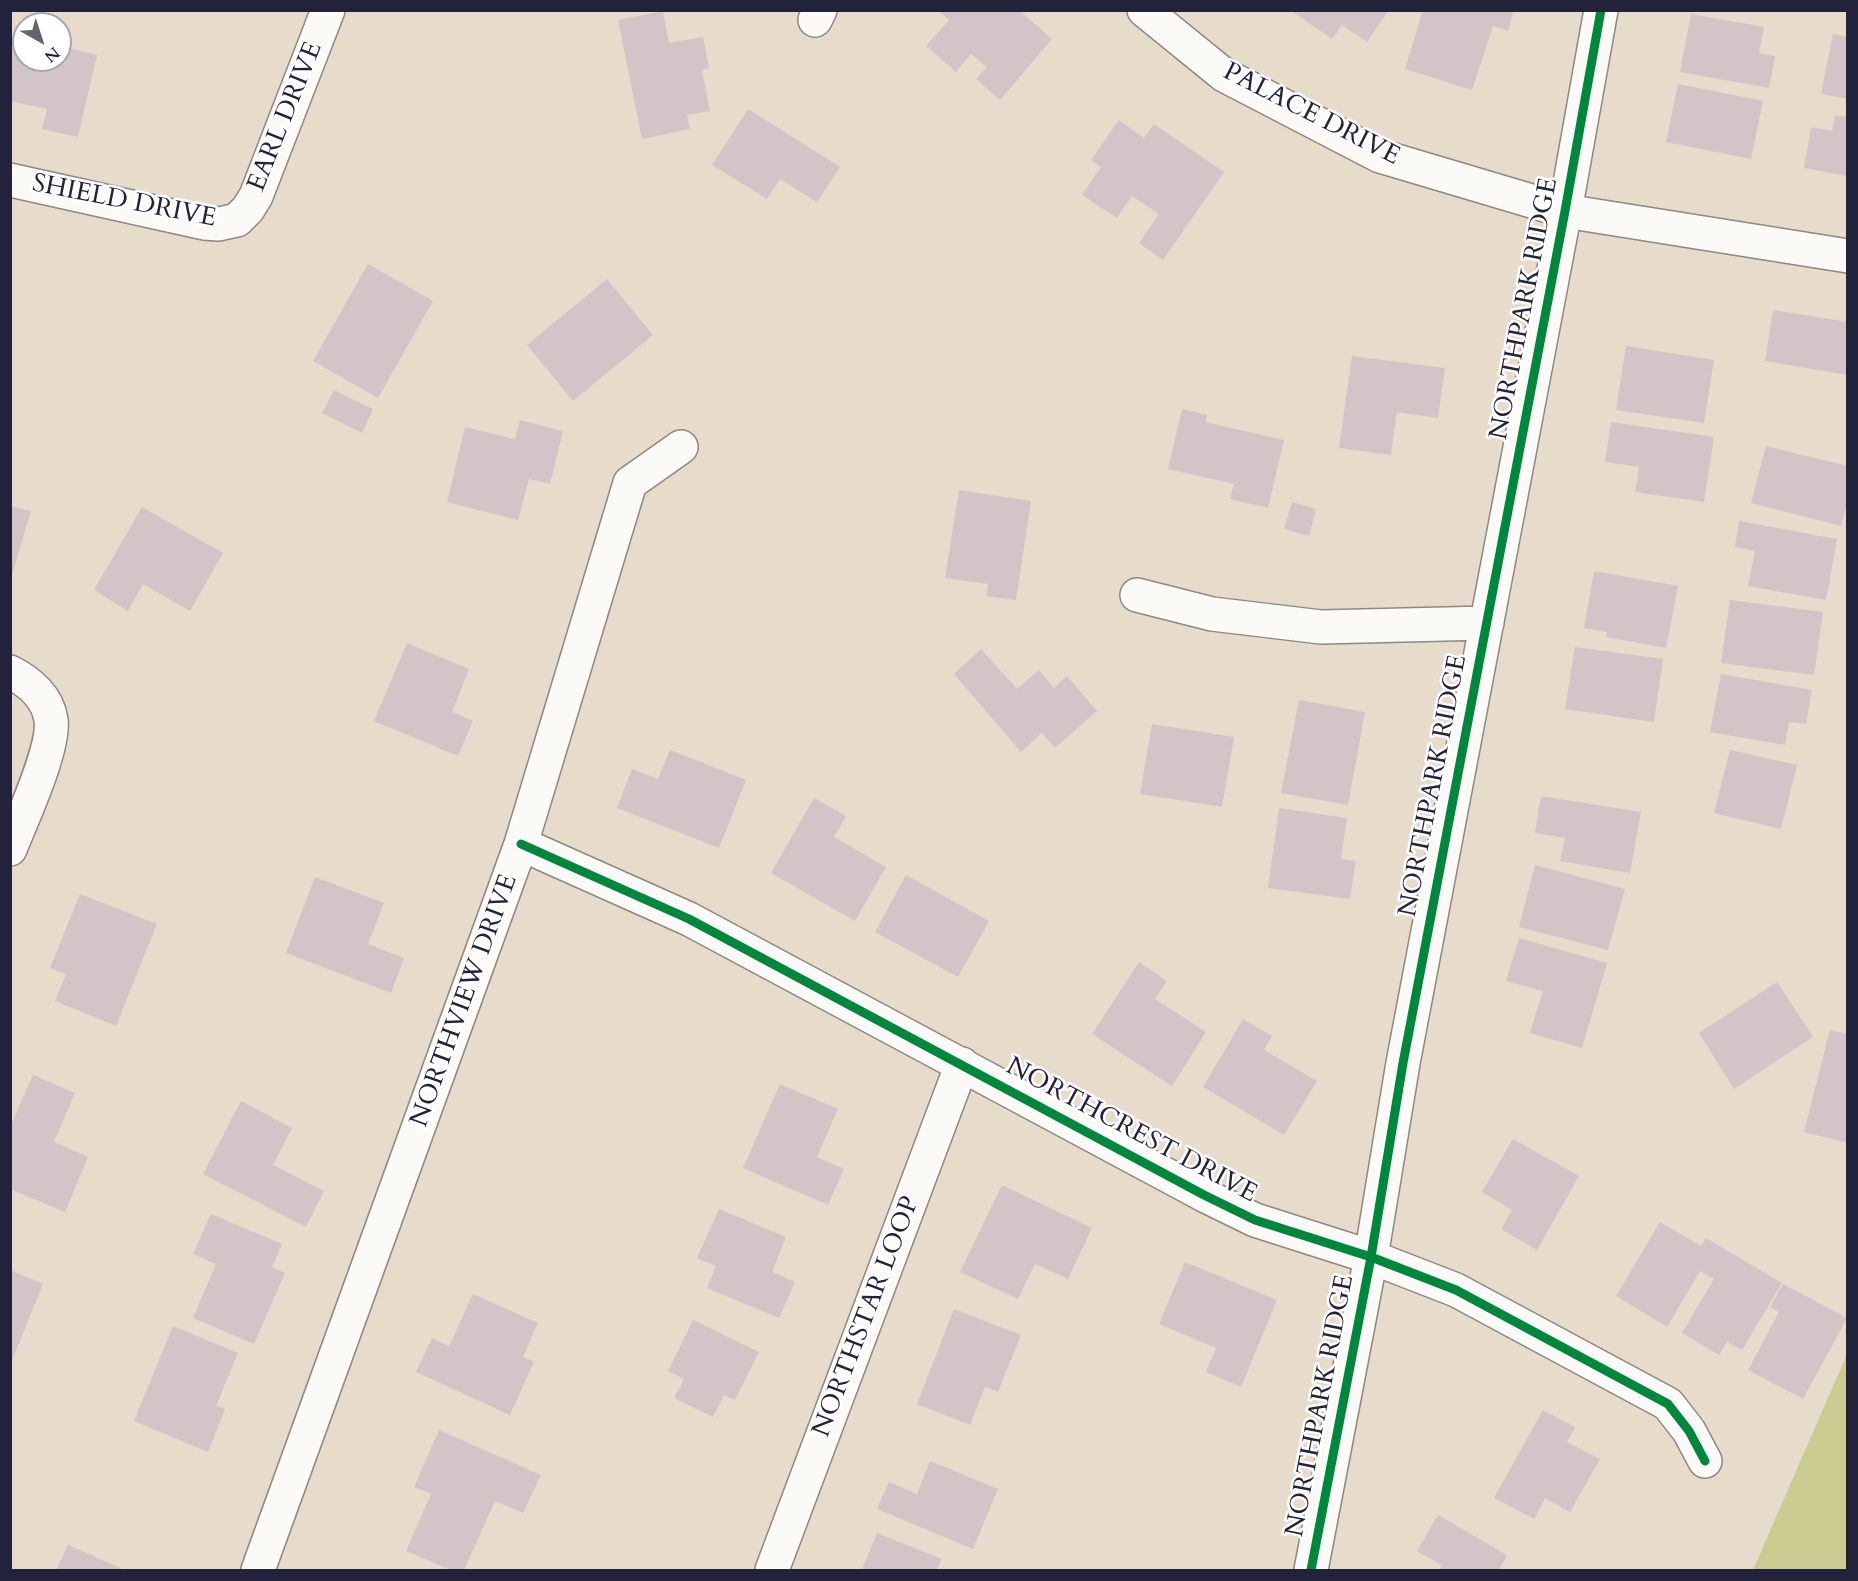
<!DOCTYPE html>
<html>
<head>
<meta charset="utf-8">
<style>
  body { margin:0 }
  #map { position:relative; width:1858px; height:1581px; overflow:hidden; background:#e7dbcb; font-family:Cardo,serif }
  canvas { display:block }
  .frame { position:absolute; inset:0; border:12px solid #22223b; pointer-events:none }
  .north { position:absolute; left:12px; top:12px; width:60px; height:60px; box-sizing:border-box; background:#fff; border:2px solid #a7a7b1; border-radius:50%; rotate:141deg; font-size:16px; font-weight:700; line-height:24px; text-align:center; color:#22223b }
  .north::after { content:''; display:block; margin:auto; width:21px; height:27px; background:#67636d; clip-path:polygon(50% 0,100% 100%,50% 72%,0 100%) }
</style>
</head>
<body>
<div id="map">
<canvas width="1858" height="1581"></canvas>
<div class="frame"></div>
<div class="north">N</div>
</div>
<script>
const ctx = document.querySelector('canvas').getContext('2d');
ctx.lineJoin = 'round';
function paint(path, color) { ctx.fillStyle = color; ctx.fill(path, 'evenodd'); }
function strokePath(path, color, width, dash) { ctx.strokeStyle = color; ctx.lineWidth = width; ctx.lineCap = dash ? 'butt' : 'round'; ctx.setLineDash(dash || []); ctx.stroke(path); }
function write(font, color, halo, rows, align = 'center') {
  ctx.font = font + ' Cardo,serif'; ctx.lineWidth = 5; ctx.setLineDash([]); ctx.textBaseline = 'middle'; ctx.strokeStyle = halo; ctx.fillStyle = color; for (const [text, x, y, turn = 0] of rows) {
    ctx.save(); ctx.translate(x, y); ctx.rotate((+turn || 0) * Math.PI / 180); ctx.textAlign = isNaN(turn) ? turn : align; if (halo) ctx.strokeText(text, 0, 0); ctx.fillText(text, 0, 0); ctx.restore();
  }
}
const green = new Path2D(`
  M1847 1354V1570H1753Z`);
const building = new Path2D(`
  M938 10H1019L1052 39 1000 100 976 79 987 67 971 54 956 72 926 46 949 20Z
  M1290 10H1389L1367 42 1342 25 1332 39Z
  M1423 10H1514L1508 31 1493 26 1472 90 1405 69Z
  M663 11 669 43 703 37 709 68 702 70 710 111 687 115 690 129 642 139 618 20Z
  M1691 14 1764 27 1759 53 1775 56 1769 88 1680 72Z
  M1833 34 1848 37V99L1821 94Z
  M10 35 24 38V60H60V46L97 55 78 137 42 129 47 109 10 101Z
  M1678 84 1763 101 1751 159 1666 142Z
  M748 109 840 167 817 202 780 179 767 199 712 165Z
  M1835 115 1848 117V176L1804 168 1811 127 1832 131Z
  M1119 120 1144 138 1154 124 1224 172 1163 260 1139 243 1159 214 1132 196 1117 218 1082 195 1101 167 1091 160Z
  M368 264 433 301 378 398 313 361Z
  M607 279 653 335 573 401 527 345Z
  M1773 310 1848 322V375L1765 361Z
  M1626 346 1714 360 1704 423 1616 410Z
  M1352 356 1445 368 1438 418 1397 412 1391 455 1339 448Z
  M334 390 373 409 362 433 322 413Z
  M1182 409 1207 415 1205 422 1284 440 1268 508 1230 499 1234 484 1168 469Z
  M520 420 563 431 550 484 529 479 518 520 447 502 465 427 515 439Z
  M1611 422 1714 437 1704 502 1635 492 1639 467 1605 462Z
  M1766 446 1848 466V501L1841 526 1751 503Z
  M959 490 1031 501 1016 600 986 596 988 584 945 578Z
  M1292 502 1316 509 1309 536 1284 529Z
  M10 506 31 511 11 578H10Z
  M142 507 223 553 190 611 143 584 128 611 94 590Z
  M1739 521 1837 539 1826 600 1748 586 1755 551 1735 547Z
  M1594 571 1678 586 1666 648 1606 637 1607 632 1584 628Z
  M1730 600 1823 612 1814 675 1721 663Z
  M407 643 469 669 452 712 473 721 458 756 374 721Z
  M1575 647 1663 659 1654 722 1565 709Z
  M981 649 1017 689 1039 670 1054 688 1067 676 1097 711 1055 748 1042 733 1021 752 954 674Z
  M1721 674 1812 690 1806 724 1789 722 1785 745 1710 732Z
  M1299 700 1365 712 1348 805 1281 793Z
  M1152 724 1234 737 1222 807 1140 794Z
  M670 750 746 780 719 848 617 808 632 769 658 779Z
  M1730 750 1797 765 1781 829 1714 813Z
  M1541 796 1641 812 1630 873 1560 861 1565 838 1535 833Z
  M814 798 846 816 834 837 886 867 855 921 771 873Z
  M1279 808 1347 818 1341 859 1356 861 1350 899 1268 888Z
  M1535 865 1625 889 1608 950 1519 927Z
  M906 875 989 921 958 977 875 932Z
  M315 877 384 903 368 944 404 958 391 993 286 953Z
  M80 894 157 924 116 1026 55 1001 66 974 50 968Z
  M1519 938 1607 963 1582 1048 1530 1033 1543 991 1506 981Z
  M1139 962 1167 981 1155 999 1206 1032 1172 1086 1092 1034Z
  M1777 982 1813 1037 1734 1089 1699 1033Z
  M1243 1019 1272 1036 1264 1050 1317 1081 1284 1135 1203 1087Z
  M1830 1030 1848 1034V1143L1804 1132Z
  M33 1075 75 1093 54 1142 88 1157 65 1212 10 1189V1127Z
  M780 1084 838 1109 817 1157 844 1169 828 1205 743 1168Z
  M241 1101 292 1128 273 1165 324 1191 306 1227 203 1174Z
  M1513 1139 1579 1176 1537 1250 1501 1229 1512 1210 1482 1192Z
  M1002 1185 1092 1228 1068 1279 1035 1264 1018 1299 960 1272Z
  M719 1209 786 1237 772 1272 795 1282 779 1318 707 1288 716 1266 697 1258Z
  M211 1214 282 1244 272 1267 285 1273 254 1344 193 1318 216 1264 193 1254Z
  M1660 1222 1701 1246 1706 1238 1782 1283 1742 1350 1727 1342 1719 1355 1682 1333 1714 1279 1700 1271 1667 1327 1616 1296Z
  M1185 1262 1277 1300 1241 1387 1206 1372 1216 1348 1159 1324Z
  M10 1270 43 1284 11 1363H10Z
  M1783 1284 1847 1318 1803 1399 1748 1370 1779 1312 1770 1307Z
  M473 1294 538 1323 523 1357 534 1362 510 1415 416 1372 432 1338 449 1346Z
  M954 1309 1021 1335 998 1392 985 1387 970 1425 917 1404Z
  M693 1320 759 1352 735 1400 724 1395 713 1417 674 1398 684 1379 668 1371Z
  M173 1326 238 1353 216 1406 225 1409 208 1452 134 1421Z
  M1543 1410 1575 1427 1567 1442 1600 1459 1570 1512 1545 1498 1534 1519 1494 1498Z
  M439 1430 541 1475 523 1513 495 1501 464 1570H451L406 1551 431 1494 414 1487Z
  M930 1461 998 1489 973 1549 877 1509 889 1482 917 1494Z
  M1438 1515 1507 1555 1499 1570H1439L1442 1565 1417 1551Z
  M877 1533 942 1559 937 1570H862Z
  M68 1545 125 1570H56Z`);
const minor = new Path2D(`
  M1144 10 1224 75 1380 156 1565 211 1848 256
  M815 20 820 10
  M10 180 204 223 219 224 237 220 248 209 256 196 328 10
  M1137 595 1212 614 1321 627 1487 623
  M10 672C30 682 48 698 51 720 55 748 21 821 10 849
  M521 844 689 919 1204 1195 1255 1220 1371 1257 1456 1290 1668 1404 1689 1431 1705 1461
  M258 1570 521 844 630 483 681 447
  M772 1570 962 1064
  M1311 1570 1371 1257 1403 1063 1565 211 1601 10`);
const cycleway = new Path2D(`
  M521 844 689 919 1204 1195 1255 1220 1371 1257 1456 1290 1668 1404 1689 1431 1705 1461
  M1311 1570 1371 1257 1403 1063 1565 211 1601 10`);
const streetNames = [
  ["PALACE DRIVE",1311,115,27],
  ["EARL DRIVE",286,117,-68],
  ["SHIELD DRIVE",124,202,11],
  ["NORTHPARK RIDGE",1525,309,-79],
  ["NORTHPARK RIDGE",1434,786,-79],
  ["NORTHVIEW DRIVE",465,1001,-70],
  ["NORTHCREST DRIVE",1131,1131,28],
  ["NORTHSTAR LOOP",867,1317,-69],
  ["NORTHPARK RIDGE",1321,1406,-79]
];
paint(green, '#cacc91');
paint(building, '#d3c4c7');
strokePath(minor, '#8e8884', 36);
strokePath(minor, '#fbfaf7', 33);
strokePath(cycleway, '#00873e', 9);
write('26px', '#22223b', '#fff', streetNames);
</script>
</body>
</html>
